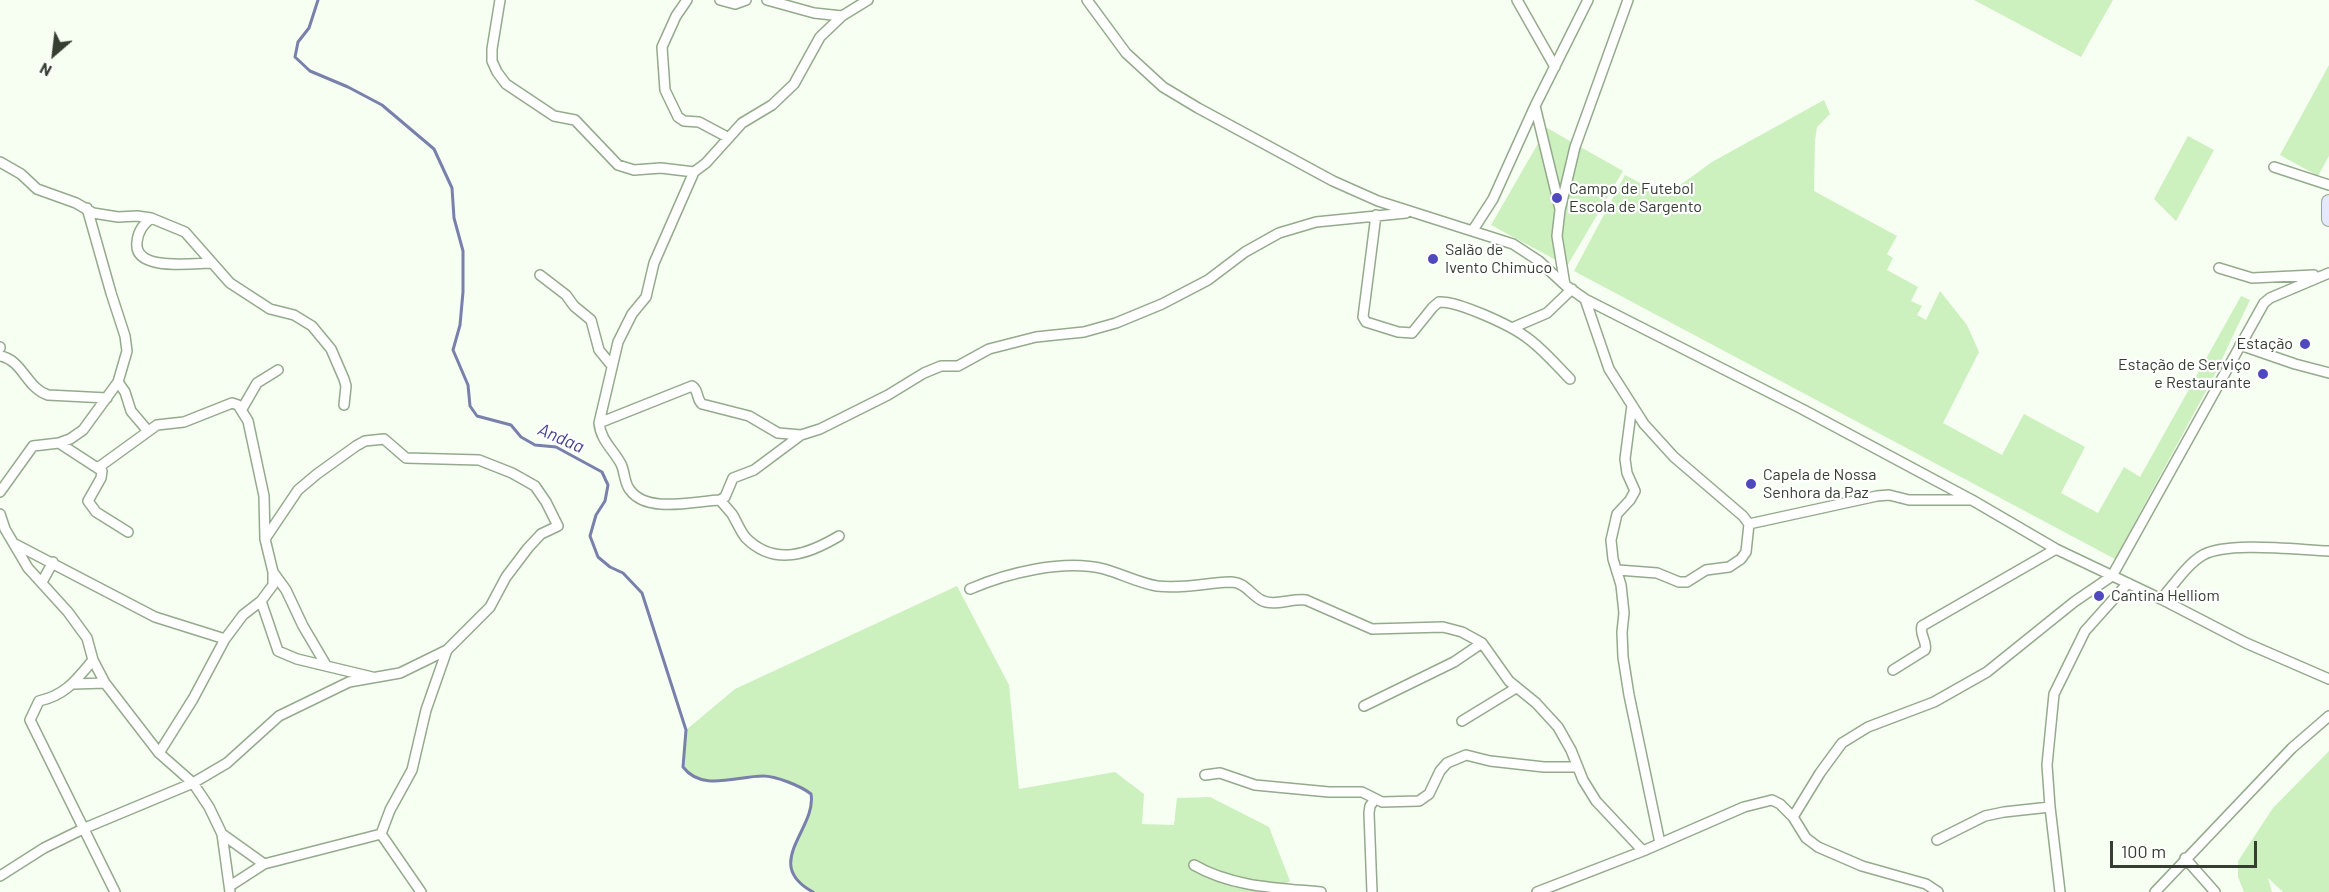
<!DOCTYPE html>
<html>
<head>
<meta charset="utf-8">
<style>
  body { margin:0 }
  #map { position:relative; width:2329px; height:892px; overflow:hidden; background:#f6fff2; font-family:Barlow,sans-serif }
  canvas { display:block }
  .north { position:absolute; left:24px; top:24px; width:60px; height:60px; -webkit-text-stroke:4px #fff; paint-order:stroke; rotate:208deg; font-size:16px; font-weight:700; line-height:24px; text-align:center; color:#353e31 }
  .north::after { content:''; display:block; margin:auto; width:21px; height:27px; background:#353e31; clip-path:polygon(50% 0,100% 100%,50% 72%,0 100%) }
  .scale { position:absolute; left:2110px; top:841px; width:147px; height:27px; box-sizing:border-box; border:3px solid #353e31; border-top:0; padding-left:8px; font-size:18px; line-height:21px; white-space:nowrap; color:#353e31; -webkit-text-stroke:4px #fff; paint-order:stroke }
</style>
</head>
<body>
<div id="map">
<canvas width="2329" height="892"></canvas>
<div class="north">N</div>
<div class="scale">100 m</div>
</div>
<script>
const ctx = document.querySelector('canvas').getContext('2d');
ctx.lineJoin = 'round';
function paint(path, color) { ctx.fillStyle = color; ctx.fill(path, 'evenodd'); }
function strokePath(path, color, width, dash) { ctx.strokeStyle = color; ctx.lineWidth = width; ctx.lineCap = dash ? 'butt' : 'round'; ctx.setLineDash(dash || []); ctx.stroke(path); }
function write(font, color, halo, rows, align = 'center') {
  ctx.font = font + ' Barlow,sans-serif'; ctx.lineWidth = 4.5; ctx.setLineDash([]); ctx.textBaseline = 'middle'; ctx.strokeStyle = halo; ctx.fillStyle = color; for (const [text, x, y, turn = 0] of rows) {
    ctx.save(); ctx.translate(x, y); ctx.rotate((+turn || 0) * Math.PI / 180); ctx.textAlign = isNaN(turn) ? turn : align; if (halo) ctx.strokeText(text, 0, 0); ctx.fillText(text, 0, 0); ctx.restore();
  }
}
const green = new Path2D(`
  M1974 0H2113L2081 57Z
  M2329 65V156L2318 176 2280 155Z
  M1824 100 1830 114 1817 127 1815 140 1814 191 1897 236 1887 254 1893 258 1887 270 1918 287 1911 301 1922 306 1917 315 1926 320 1940 291 1967 325 1979 352 1943 423 2002 455 2024 414 2085 447 2061 493 2098 513 2124 467 2140 477 2241 296 2250 300 2212 380 2115 559 1574 271 1625 175 1665 196 1712 162Z
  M1547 128 1623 171 1567 266 1491 225Z
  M2188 136 2214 150 2176 221 2154 199Z
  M957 586 1009 685 1019 789 1115 772 1144 794 1142 824 1174 825 1177 798 1210 797 1269 827 1290 881 1270 892H813C761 864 817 829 811 794 801 786 776 776 763 776 736 776 702 792 683 767L686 730 735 689Z
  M2329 751V892H2283L2268 878 2272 892H2244L2238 877V861L2273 808Z`);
const stream = new Path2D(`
  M318 0 309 28 298 42 295 57 310 71 348 87 382 105 434 149 452 188 454 218 463 251V292L460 325 453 350 468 385 470 406 477 416 511 425 521 437 535 445 556 447 602 472 608 485 605 501 596 515 590 536 598 557 610 567 623 573 642 593 686 730 683 767C702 792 736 776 763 776 776 776 801 786 811 794 817 829 761 864 813 892`);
const street = new Path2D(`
  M500 0 492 49V61L497 72 506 84 554 116 575 120 618 165 634 170 661 168 694 172
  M687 0 676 16 662 47 665 90 678 117 684 121 699 122 729 138
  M720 0 735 4 746 0
  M767 0 814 13 842 16
  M1087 0 1126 53 1163 87 1198 108 1333 181 1378 201 1513 244 1539 261 1565 285 1585 299 1802 409 1972 500 2056 549 2161 599 2246 643 2329 679
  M1517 0 1555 67
  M1535 106 1560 209
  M0 162 21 174 37 189 76 203 93 213 118 217 137 216 151 218 185 232 230 283 270 309 294 315 312 326 331 349 344 379 346 386 344 405
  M2274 167 2329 185
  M1376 215 1363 317 1366 322 1398 332 1412 333 1433 307 1439 302C1458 301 1510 325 1526 337 1542 348 1556 365 1570 379
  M151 218C143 225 138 231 137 242 133 272 193 263 212 263
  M1473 230 1493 199 1535 106 1588 0
  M2219 268 2252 278 2314 275
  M540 275 566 295 574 306 591 320 599 350 612 366
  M1565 285 1557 236 1560 210 1575 147 1628 0
  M1585 299 1609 369 1644 424 1674 457 1743 516 1749 524 1746 552 1741 559 1729 567 1706 570 1687 582H1679L1657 573 1618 570
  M1512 328 1547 313 1572 289
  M2240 345 2295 364 2329 373
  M0 347V348
  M0 356C23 360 26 388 48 395L107 398
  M118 382 125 392 131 411 148 431
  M1632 405 1625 459 1627 473 1635 491 1630 500 1617 514 1611 540 1613 559 1621 585 1624 613 1622 632 1623 657 1629 695 1660 843
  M242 409 257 383 278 370
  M599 423 692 386C699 390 696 399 702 404L749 416 778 433 801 435 820 429 888 395 924 373 941 366H958L989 349 1036 337 1084 332 1116 323 1162 304 1208 280 1245 252 1279 233 1316 222 1406 213
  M801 435 754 470 733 478 725 497 720 500C695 501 647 514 630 490 624 483 625 472 621 464 613 449 601 441 599 423L618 342 632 314 646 297 654 263 694 172 706 163 742 123 772 105 794 84 820 37 842 16 868 0
  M59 443 102 471 101 478 88 501 96 512 128 532
  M99 467 157 425 184 422 232 403 238 405 248 421 264 496 265 539 273 572V585L261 601 243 615 225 639 193 699 159 753
  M0 492 33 446 59 443 70 439 83 430 118 382 127 351 125 336 111 293 87 208
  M720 500C724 505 728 509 732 514 737 522 740 531 746 538 775 567 809 554 839 536
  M0 514 5 529 28 568 68 612 87 638 93 660 105 683 159 753 193 783 209 807 222 834 230 892
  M1749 524 1877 496 1889 495 1909 500H1971
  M265 539 298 490 317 474 356 446 365 441 384 439 406 458 479 460 512 473 535 486 546 502 558 526 541 534 528 548 506 577 490 607 447 650 426 710 412 770 390 810 381 834
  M15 544 155 617 225 639
  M273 572 286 590 303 626 326 665
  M42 582 53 562
  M970 589C1007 573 1063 559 1104 569 1122 574 1139 583 1157 586 1184 589 1204 583 1230 582 1245 582 1249 593 1261 600 1273 607 1292 598 1306 600L1372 629 1443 627 1462 632 1482 643 1509 681 1536 703 1558 727 1571 750 1583 780 1596 801 1643 851
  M2161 599C2174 585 2187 564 2203 555 2228 541 2299 550 2329 551
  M261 601 278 651 297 659 372 677
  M93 660C76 680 66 695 39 701L30 720 115 892
  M1893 670 1925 650C1928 642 1919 635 1922 626L2056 549
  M74 684 105 683
  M1364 706 1454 662 1482 643
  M1462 721 1516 688
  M1205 775 1220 773 1255 785 1329 792H1362L1382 802 1419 801 1429 794 1440 771 1447 763 1466 755 1490 761 1544 767H1578
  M1793 817 1820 773 1842 743 1868 727 1934 702 1987 672 2074 602 2112 576 2264 303 2270 298 2329 273
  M222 834 264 864
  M381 834 421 892
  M1937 840 1985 816 2004 812 2050 807
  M2185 858 2215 892
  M1194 865C1232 887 1277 888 1321 892
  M0 876 44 848 85 828 193 783 227 763 279 716 349 682 400 673 447 650
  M230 886 264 864 381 834
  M1372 892 1369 813 1370 806 1375 799
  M1537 892 1643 851 1744 807 1772 800 1780 804 1793 817 1806 838 1818 847 1862 866 1926 884 1938 892
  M2060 892 2050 807 2047 765 2054 694 2085 631 2128 583
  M2155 892 2292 748 2329 716`);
const secondary = new Path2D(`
  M2329 202V219`);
const markers = [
  [1557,198,6,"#4f48bf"],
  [1433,259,6,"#4f48bf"],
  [2305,344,6,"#4f48bf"],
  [2263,374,6,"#4f48bf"],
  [1751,484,6,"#4f48bf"],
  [2099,596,6,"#4f48bf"]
];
const poiNames = [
  ["Campo de Futebol",1569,189],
  ["Escola de Sargento",1569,207],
  ["Salão de",1445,250],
  ["Ivento Chimuco",1445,268],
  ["Estação",2293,344,"right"],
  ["Estação de Serviço",2251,365,"right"],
  ["e Restaurante",2251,383,"right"],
  ["Capela de Nossa",1763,475],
  ["Senhora da Paz",1763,493],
  ["Cantina Helliom",2111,596]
];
const waterNames = [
  ["Andaa",561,438,24]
];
paint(green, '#cdf0bf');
strokePath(stream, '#7980ab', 3);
strokePath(street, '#95aa8d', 12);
strokePath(secondary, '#95aa8d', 16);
strokePath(street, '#fff', 9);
strokePath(secondary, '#e6e8ff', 14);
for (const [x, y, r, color] of markers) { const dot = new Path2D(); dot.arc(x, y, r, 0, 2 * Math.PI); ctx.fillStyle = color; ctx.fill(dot); strokePath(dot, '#fff', 2); }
write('16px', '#353e31', '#fff', poiNames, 'left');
write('italic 18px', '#403f8e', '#fff', waterNames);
</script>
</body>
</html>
